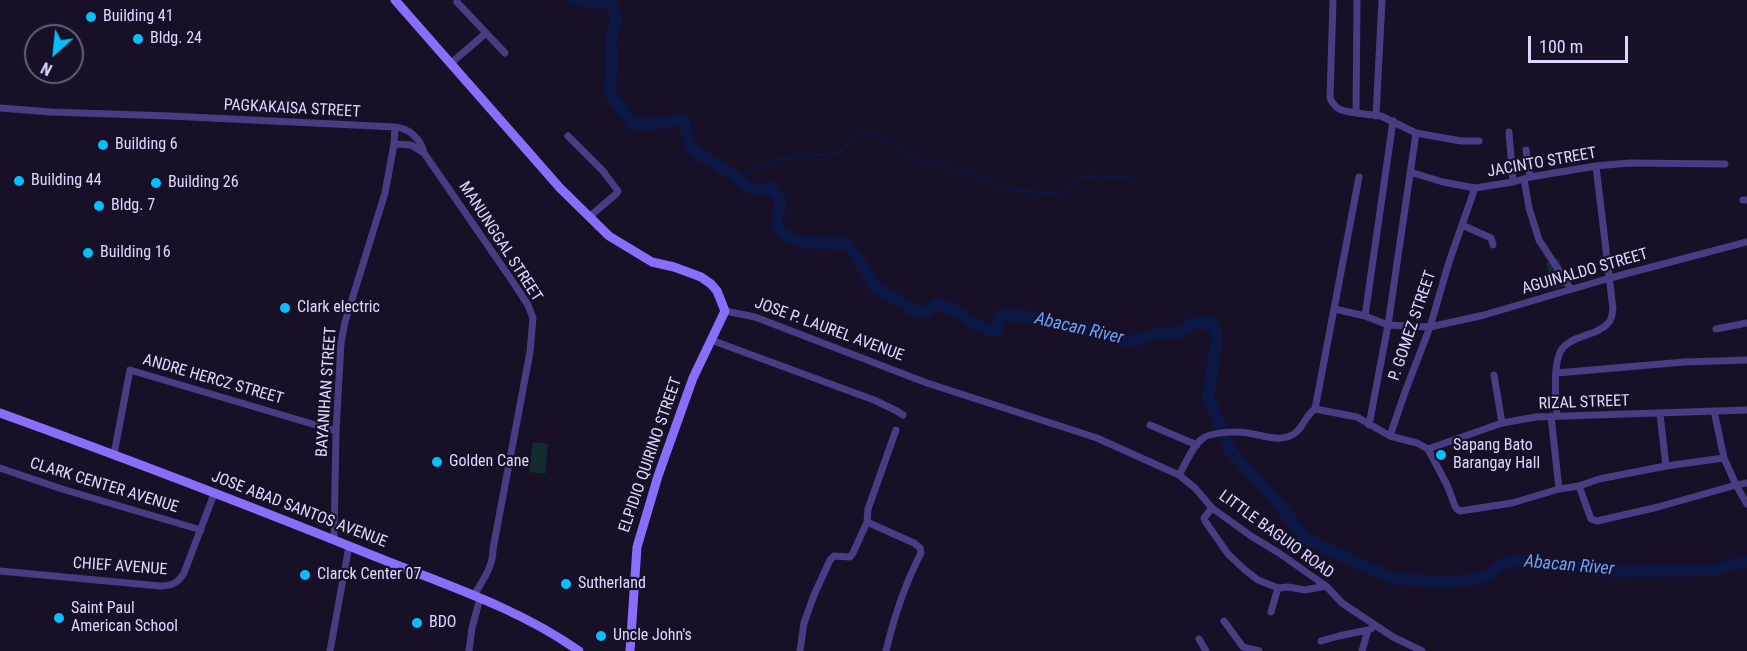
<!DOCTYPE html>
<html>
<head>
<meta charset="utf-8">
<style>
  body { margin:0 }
  #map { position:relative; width:1747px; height:651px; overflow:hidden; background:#171026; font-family:"Roboto Condensed",sans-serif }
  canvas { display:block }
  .north { position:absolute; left:24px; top:24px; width:60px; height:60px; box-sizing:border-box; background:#171026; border:2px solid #675f7c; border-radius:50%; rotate:207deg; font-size:16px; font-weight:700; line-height:24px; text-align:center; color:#e0d5fe }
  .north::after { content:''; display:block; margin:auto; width:21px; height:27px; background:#07bef8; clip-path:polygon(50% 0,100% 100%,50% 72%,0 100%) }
  .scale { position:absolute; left:1528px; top:36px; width:100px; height:27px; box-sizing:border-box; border:3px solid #e0d5fe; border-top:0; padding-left:8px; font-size:18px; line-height:21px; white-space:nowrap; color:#e0d5fe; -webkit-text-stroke:4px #171026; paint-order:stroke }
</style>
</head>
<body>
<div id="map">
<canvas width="1747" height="651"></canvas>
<div class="north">N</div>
<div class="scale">100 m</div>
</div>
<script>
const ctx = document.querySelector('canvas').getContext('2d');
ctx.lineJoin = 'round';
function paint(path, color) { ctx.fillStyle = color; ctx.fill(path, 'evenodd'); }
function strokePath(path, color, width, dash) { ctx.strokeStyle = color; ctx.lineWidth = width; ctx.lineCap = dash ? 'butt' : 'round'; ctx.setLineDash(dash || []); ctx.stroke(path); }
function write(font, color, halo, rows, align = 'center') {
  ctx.font = font + ' "Roboto Condensed",sans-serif'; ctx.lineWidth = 4.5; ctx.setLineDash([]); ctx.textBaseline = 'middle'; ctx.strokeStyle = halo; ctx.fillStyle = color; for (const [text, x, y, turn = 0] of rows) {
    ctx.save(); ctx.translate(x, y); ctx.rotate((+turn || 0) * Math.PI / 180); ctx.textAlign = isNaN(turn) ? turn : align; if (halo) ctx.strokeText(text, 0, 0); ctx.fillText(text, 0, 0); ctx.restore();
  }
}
const green = new Path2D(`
  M1559 259 1567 285 1553 289 1546 263Z
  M533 442 548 444 545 474 529 472Z`);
const stream = new Path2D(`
  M736 176 780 159 839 153 862 132 877 134 918 159 965 173 1012 190 1060 194 1084 176 1131 177`);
const river = new Path2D(`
  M574 0 609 3 615 11 616 24 611 36 612 69 609 92 632 123 643 125 680 119 684 121 690 145 702 156 736 176 748 187 757 190 773 188C776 194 780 200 780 206 780 212 775 218 777 225 784 246 828 243 847 244L862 265 875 287 917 312 928 311 937 303C944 307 953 309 960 314 971 320 982 332 996 330L1001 315 1040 318 1129 342 1162 333 1173 334 1185 330 1190 324 1201 322 1206 325 1212 323 1216 330 1217 340 1208 396 1230 450 1272 496 1305 538 1357 563 1392 578 1447 583 1483 577 1510 560 1610 571 1714 570 1747 561`);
const street = new Path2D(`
  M1333 0 1330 98C1336 111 1343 111 1356 113
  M1357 0 1356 113 1381 116 1416 133 1461 141H1479
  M457 2 505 53
  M450 64 486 33
  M0 108 51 112 170 116 395 127 394 144 385 193 345 322 341 343 336 431 334 540
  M1376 116 1382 0
  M395 127C409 128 421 139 424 153
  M1509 132 1513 182
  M568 136 603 171 618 191 616 194 589 217
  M394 144 411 145 424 153 513 282 528 305 533 318 530 352 493 549C493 567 483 580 474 595
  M1526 150 1530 177
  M1410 172 1443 182 1475 188
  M1524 179 1529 208 1539 240 1571 289
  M1743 200H1747
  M1462 225 1491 238 1493 245
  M1335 309 1365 316 1388 325 1430 327 1484 315 1610 278 1747 242
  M725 311 755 317 927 383 1097 438 1179 475 1195 488 1212 508 1251 536 1279 553 1326 586 1342 603 1393 637 1422 651
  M1365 316 1393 121
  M1716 329 1747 323
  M711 340 874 400 897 411 903 415
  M1557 373 1684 362 1747 360
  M1494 375 1502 423
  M1315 409 1359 177
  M1714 411 1724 458 1736 485 1747 504
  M1660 414 1666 466
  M1551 416 1559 489
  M1557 416C1556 397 1553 373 1559 355 1566 334 1597 338 1609 322 1612 319 1612 314 1613 309L1596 166
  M1150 425 1197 445
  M1369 425 1388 325 1416 133
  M1390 436 1405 392 1430 327 1449 262 1475 188 1513 182 1530 177 1596 166 1629 163 1725 164
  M1428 449 1447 485 1455 506 1457 509 1460 511 1512 503 1559 489 1579 486 1599 479 1666 466 1724 458
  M1428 449 1502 423 1536 417 1747 410
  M114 454 130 370 336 431
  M0 468 62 489 201 530
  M1179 475C1185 465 1193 445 1202 439 1211 431 1241 431 1253 434 1265 436 1277 441 1290 436 1303 431 1304 416 1315 409L1357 417 1390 436 1417 443 1428 449
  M1579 486 1591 519 1597 521 1658 507 1736 485 1747 483
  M1212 508 1204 518 1205 521 1228 554 1245 570 1258 580 1278 588 1288 587 1305 590 1326 586
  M867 522 868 509 896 430
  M0 571 160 586C172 586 178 583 184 573L214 494
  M1271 612 1278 588
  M1224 621 1243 647 1259 651
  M1199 639 1206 651
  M1321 641 1339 636 1368 630
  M330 651 349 546
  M469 651 472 628 480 598
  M800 651 804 623 814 595 830 560 834 556 850 557 853 553 867 522 914 543 920 548 921 553C905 584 894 617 886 651
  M1362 651 1368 630 1371 629`);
const secondary = new Path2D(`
  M395 0 560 188 609 236 652 262 674 267 701 277 711 284 717 291 725 311 693 378 658 476 637 547 630 651
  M0 413C125 458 250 506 374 556 443 584 517 607 579 651`);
const markers = [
  [91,17,6,"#07bef8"],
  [138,39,6,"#07bef8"],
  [103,145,6,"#07bef8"],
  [19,181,6,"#07bef8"],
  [156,183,6,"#07bef8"],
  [99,206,6,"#07bef8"],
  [88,253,6,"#07bef8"],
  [285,308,6,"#07bef8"],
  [1441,455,6,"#07bef8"],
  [437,462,6,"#07bef8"],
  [305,575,6,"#07bef8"],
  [566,584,6,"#07bef8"],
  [59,618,6,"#07bef8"],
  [417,623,6,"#07bef8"],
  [601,636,6,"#07bef8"]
];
const poiNames = [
  ["Building 41",103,17],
  ["Bldg. 24",150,39],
  ["Building 6",115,145],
  ["Building 44",31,181],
  ["Building 26",168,183],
  ["Bldg. 7",111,206],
  ["Building 16",100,253],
  ["Clark electric",297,308],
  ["Sapang Bato",1453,446],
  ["Barangay Hall",1453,464],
  ["Golden Cane",449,462],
  ["Clarck Center 07",317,575],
  ["Sutherland",578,584],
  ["Saint Paul",71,609],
  ["American School",71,627],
  ["BDO",429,623],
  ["Uncle John's",613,636]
];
const streetNames = [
  ["PAGKAKAISA STREET",292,109,3],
  ["JACINTO STREET",1542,163,-10],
  ["MANUNGGAL STREET",500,242,57],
  ["AGUINALDO STREET",1585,272,-16],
  ["P. GOMEZ STREET",1413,326,-71],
  ["JOSE P. LAUREL AVENUE",829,330,20],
  ["ANDRE HERCZ STREET",213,380,16],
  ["BAYANIHAN STREET",327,392,-86],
  ["RIZAL STREET",1584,403,-2],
  ["ELPIDIO QUIRINO STREET",651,455,-71],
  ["CLARK CENTER AVENUE",104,486,17],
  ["JOSE ABAD SANTOS AVENUE",299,510,21],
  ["LITTLE BAGUIO ROAD",1276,535,36],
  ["CHIEF AVENUE",120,567,4]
];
const waterNames = [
  ["Abacan River",1079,329,13],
  ["Abacan River",1569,566,5]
];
paint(green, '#132c2f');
strokePath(stream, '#0c1843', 2);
strokePath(river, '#0c1843', 12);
strokePath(street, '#493c83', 7);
strokePath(secondary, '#876ffb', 9);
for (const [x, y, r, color] of markers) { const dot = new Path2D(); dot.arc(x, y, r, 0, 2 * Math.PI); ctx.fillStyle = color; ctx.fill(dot); strokePath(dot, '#171026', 2); }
write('16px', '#e0d5fe', '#171026', poiNames, 'left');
write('16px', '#e0d5fe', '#171026', streetNames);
write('italic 18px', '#67a1fb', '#171026', waterNames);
</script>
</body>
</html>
